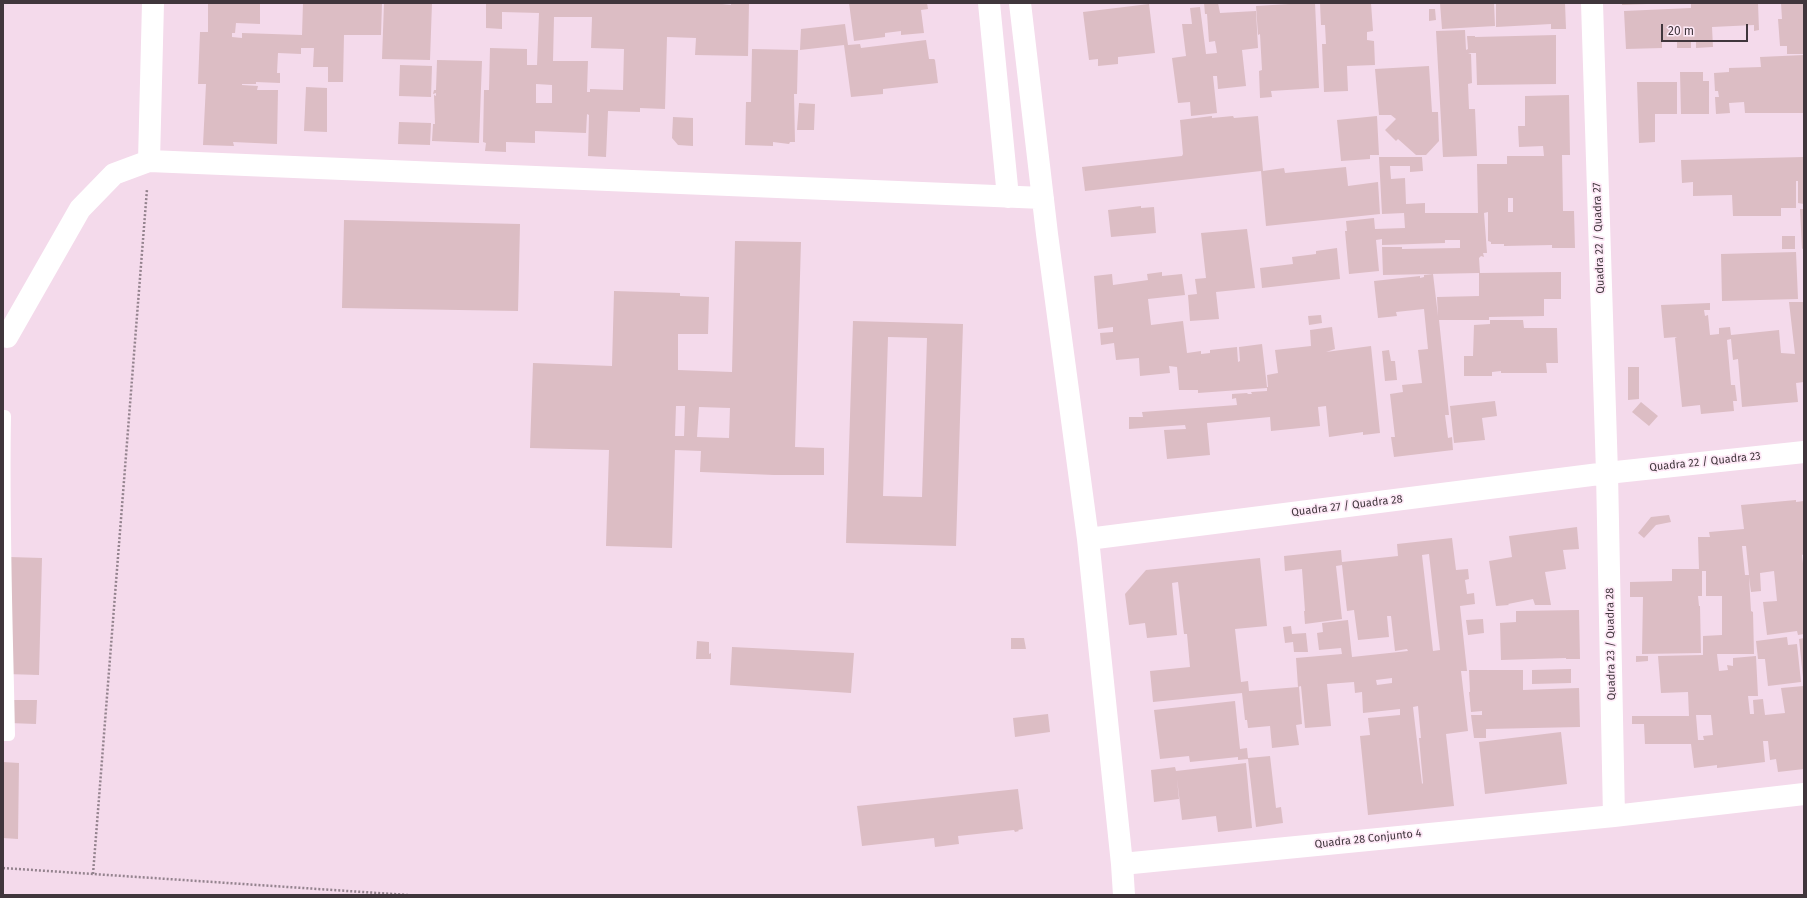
<!DOCTYPE html>
<html>
<head>
<meta charset="utf-8">
<style>
  body { margin:0 }
  #map { position:relative; width:1807px; height:898px; overflow:hidden; background:#f4daeb; font-family:"Fira Sans",sans-serif }
  canvas { display:block }
  .frame { position:absolute; inset:0; border:4px solid #40363c; pointer-events:none }
  .scale { position:absolute; left:1661px; top:24px; width:87px; height:18px; box-sizing:border-box; border:2px solid #40363c; border-top:0; padding-left:5px; font-size:12px; line-height:14px; white-space:nowrap; color:#40363c; -webkit-text-stroke:3px #fee9f7; paint-order:stroke }
</style>
</head>
<body>
<div id="map">
<canvas width="1807" height="898"></canvas>
<div class="frame"></div>
<div class="scale">20 m</div>
</div>
<script>
const ctx = document.querySelector('canvas').getContext('2d');
ctx.lineJoin = 'round';
function paint(path, color) { ctx.fillStyle = color; ctx.fill(path, 'evenodd'); }
function strokePath(path, color, width, dash) { ctx.strokeStyle = color; ctx.lineWidth = width; ctx.lineCap = dash ? 'butt' : 'round'; ctx.setLineDash(dash || []); ctx.stroke(path); }
function write(font, color, halo, rows, align = 'center') {
  ctx.font = font + ' "Fira Sans",sans-serif'; ctx.lineWidth = 3.5; ctx.setLineDash([]); ctx.textBaseline = 'middle'; ctx.strokeStyle = halo; ctx.fillStyle = color; for (const [text, x, y, turn = 0] of rows) {
    ctx.save(); ctx.translate(x, y); ctx.rotate((+turn || 0) * Math.PI / 180); ctx.textAlign = isNaN(turn) ? turn : align; if (halo) ctx.strokeText(text, 0, 0); ctx.fillText(text, 0, 0); ctx.restore();
  }
}
const building = new Path2D(`
  M208 3H260V24L236 23 235 33H232V37L242 38V33L302 35 303 3H382L381 35H344L343 82H328V67H313L314 48H301V54L278 53 277 73H280V83L256 82V84H242V85L258 86 257 90H278L277 144 233 142 234 146 203 145 206 84H198L200 32H208Z
  M384 3H432L430 60 382 59Z
  M486 3H722V4L731 5V3H749L748 56 695 55 696 38 667 37 665 109 640 108V112L608 111 606 157 588 156 589 115 587 114 586 133 535 131V143L506 142V152L485 151 486 143 483 142 484 90H489L490 48 527 49V65H537L539 13 502 12V29L486 28ZM554 17H592L591 48 624 49 623 90 590 89V92H587L588 61H553ZM536 84 552 85V103H536Z
  M849 3H927L928 9 921 10 924 33 901 35V31L885 33V37L854 41Z
  M1204 3H1218L1220 13 1256 11 1258 48 1242 50 1246 86 1218 89 1217 76H1213L1217 113 1191 116 1190 102 1178 103 1172 58 1186 56 1182 24H1192L1190 8 1200 7 1206 54 1217 53 1215 41 1209 42 1207 14H1205Z
  M1306 3H1315L1319 88 1271 91 1272 97 1260 98 1259 71 1262 70 1260 34 1258 35 1256 6Z
  M1320 3H1371L1373 31 1367 32V40L1374 41 1375 65 1347 66 1348 91 1324 92 1322 44H1326L1325 25H1321Z
  M1440 3H1494L1495 26 1442 29Z
  M1496 3H1565L1566 29H1551V24L1496 27Z
  M1622 3H1647V4L1622 5Z
  M1691 3H1758L1759 30 1754 31V25L1712 27 1713 47 1696 48V42H1691V48H1677V42H1662V48L1626 49 1624 11 1691 8Z
  M1781 3H1804V54H1787V46H1780L1778 19H1782Z
  M1149 4 1155 53 1118 57V64L1098 66V59L1089 60 1083 12Z
  M1429 9H1435L1436 20 1429 21Z
  M845 24 848 45 860 44 861 48 926 40 929 59H934L935 60 938 83 883 89V94L851 97 844 45 800 50 801 29Z
  M1465 30 1466 50 1468 49 1467 36H1475V37L1556 35V84L1477 85 1476 53H1468L1471 54 1472 83 1468 84 1469 109H1475L1477 156 1443 157 1436 31Z
  M752 49 798 50 797 94H794L795 142H790L789 144 773 142V146L745 145 746 102H751Z
  M1804 55V113H1745L1744 102 1729 103 1730 113 1716 114 1715 97H1719L1718 91H1715L1714 73 1729 72V68L1761 67 1760 57Z
  M437 60 482 61 479 143 432 141 433 124H435L434 95 436 96V93L433 94 434 90H436Z
  M400 65 432 66 431 97 399 96Z
  M1429 66 1432 112H1438L1439 141 1426 155H1416L1398 139 1396 141 1385 130 1396 119 1391 115H1379L1375 69Z
  M1680 72H1703V81H1709V114H1681Z
  M1637 82H1677V114H1655V142L1639 143Z
  M306 87 327 88V132L304 131Z
  M1569 95 1570 155H1562L1563 211H1574L1575 248H1552V245L1504 246V244H1491V242L1488 241V212L1484 213 1487 253H1483L1484 257 1481 256 1479 258 1480 273 1561 272V299H1544V316L1489 317V320H1439L1449 415H1445L1448 438 1452 437 1453 450 1394 457 1391 437H1395L1390 394 1403 392 1402 385 1422 383 1418 350 1428 349 1424 309 1396 312 1397 316 1378 318 1374 281 1420 276V278L1424 277V275L1433 274 1438 316 1437 297 1479 296V273L1383 275 1382 247H1402V249L1460 248V240H1445V243L1382 245V239L1376 240 1379 271 1349 274 1345 231H1347L1346 221 1374 218 1375 229 1405 228 1404 213 1382 214 1379 157H1422L1423 171 1410 172V166H1390L1391 179 1405 178 1406 204 1425 203V213H1478L1477 164H1507V156H1544L1543 146 1519 147 1518 126H1525V96ZM1508 198H1513V212H1508Z
  M799 103 815 104 814 130H797Z
  M1212 116V118L1233 116 1234 118 1258 116 1263 171 1284 168 1285 173 1346 167 1348 186 1378 182 1380 214 1266 226 1261 171 1085 191 1082 167 1182 156 1183 154 1180 120Z
  M1377 116 1379 155H1370V159L1341 161 1337 120Z
  M673 117 693 118V146L678 145 672 138Z
  M399 122 431 123 430 145 398 144Z
  M1804 157V204L1798 203V181H1796V208H1781V216H1733L1732 195 1693 196V182L1682 183 1681 160Z
  M1141 206V208L1154 207 1156 233 1111 237 1108 210Z
  M1800 209H1804V248L1802 249Z
  M344 220 520 224 518 311 342 308Z
  M1247 229 1255 288 1216 292 1219 319 1190 321 1188 295 1197 294 1195 279 1206 278 1201 233Z
  M1782 236H1795V249H1782Z
  M735 241 801 242 795 447 824 448V475H774L701 472H700L701 451 675 450 672 548 606 546 609 450 530 448 533 363 612 366 614 291 680 293V296L709 297 708 334H678V370L732 372ZM676 406H685L684 436H675ZM699 407 730 408 729 438 697 437Z
  M1337 248 1340 279 1262 288 1260 268 1293 264 1292 257 1316 254V251Z
  M1796 252 1798 299 1722 301 1721 254Z
  M1162 272V276L1182 274 1185 295 1148 299 1151 325 1183 321 1187 353 1201 351V354L1210 353V350L1237 347 1238 362 1240 361 1239 347 1262 344 1267 387H1268L1267 375 1278 373 1275 350 1311 346 1310 330 1332 327 1335 349 1326 352 1371 346 1380 433 1363 435V432L1329 437 1326 406 1318 407 1320 426 1271 431 1270 417 1207 423 1210 455 1167 459 1164 430 1186 429 1185 425 1129 429V417H1143L1142 412 1237 405 1236 398 1232 399V394L1247 393 1248 394H1252L1251 392 1267 391V388L1198 393V390H1179L1177 367 1169 366 1170 373 1140 376 1139 358 1116 360 1114 343 1101 345 1100 333 1113 332V327L1098 329 1094 276 1112 274 1113 285 1148 280 1147 274Z
  M1789 302H1804V382L1796 383 1798 402 1742 407 1738 359 1733 360 1731 339 1727 340 1731 385H1735L1737 401H1733L1734 411 1701 414 1700 405 1682 407 1675 338 1677 337 1664 338 1661 305 1710 303V310H1704L1705 316 1708 315 1710 335 1719 334V328L1730 327 1731 335 1779 330 1781 353 1795 354Z
  M1321 315 1322 323 1309 325 1308 316Z
  M1490 320H1523L1524 328H1557L1558 363H1546L1547 373H1501V371L1492 372V376H1464V356H1473L1474 325 1490 324Z
  M853 321 963 324 956 546 846 543ZM888 337 927 338 922 497 883 496Z
  M1389 350 1391 361H1395L1397 380 1385 381 1382 351Z
  M1628 367H1639V399L1628 400Z
  M1495 401 1497 416 1482 418 1485 440 1454 443 1450 406Z
  M1641 402 1658 416 1649 426 1632 412Z
  M1796 500V502L1804 501V554L1802 555 1804 572V634L1798 635 1797 631 1767 635 1763 602 1777 601 1774 571 1760 573 1761 591 1751 592 1749 577 1751 611 1753 612 1754 654H1717L1719 671 1728 670 1727 665 1733 666V658L1756 656 1758 696H1748L1750 714H1754L1753 700 1763 699 1765 715 1785 713 1781 688 1804 686V769L1778 772 1776 759 1770 760 1768 741H1763L1765 762 1717 768V765L1694 768 1691 744H1645L1644 724H1632V716H1689L1688 692 1661 693 1658 656 1703 655V636L1722 635V596H1706V571H1702V596H1698L1699 606H1700L1701 653 1642 654 1643 597H1630V582L1672 581V569H1699L1698 537H1710L1709 532 1744 529 1741 505ZM1742 546H1746L1749 575H1745ZM1696 715H1711L1713 735 1703 736 1704 740H1698Z
  M1669 515 1671 522 1656 525 1644 538 1638 533 1651 517Z
  M1577 527 1579 549 1563 550 1566 569 1545 572 1551 605H1535L1533 599 1508 604 1509 605 1496 606 1489 561 1512 557 1509 536Z
  M1452 538 1456 570 1468 569 1469 579 1465 580 1467 594 1474 593 1475 604 1460 606 1467 671H1461L1468 731 1446 734 1454 806 1368 815 1360 736 1370 735 1368 718 1400 715V709L1363 713 1362 692 1355 693 1354 682 1327 684 1331 726 1305 728 1301 686 1298 687 1296 658 1342 654 1341 648 1319 650 1317 633 1323 632 1322 623 1348 620 1352 657 1408 651 1407 649 1395 651 1391 616H1387L1389 637 1358 640 1354 610 1347 611 1342 565 1336 566 1342 619 1305 624 1304 611H1305L1302 569 1285 571 1284 556 1341 550 1342 562 1398 556 1397 544ZM1429 554 1440 650 1433 651 1422 555ZM1392 678V683L1377 685 1376 680ZM1418 706 1421 738H1419L1423 783 1422 784 1413 707Z
  M10 557 42 558 39 675 6 674Z
  M1260 558 1267 626 1235 629 1241 682 1248 681 1249 691 1299 687 1302 724 1296 725 1299 745 1272 748 1270 726 1248 728 1247 720H1245L1242 693 1153 702 1150 671 1190 667 1187 634H1184L1178 582 1172 583 1177 635 1147 638 1145 623 1129 625 1125 594 1146 570Z
  M1579 610 1580 659H1566V658L1501 660 1500 623 1516 622V611Z
  M1483 619 1484 633 1468 635 1466 620Z
  M1291 626 1292 634 1306 633 1308 652H1294L1293 642 1285 643 1283 627Z
  M1787 637 1788 645 1797 644 1801 682 1768 686 1765 659H1758L1756 641Z
  M1011 638H1024L1026 649H1011Z
  M1804 638V677H1803L1799 639Z
  M697 641 709 642V654L711 653V659H696Z
  M732 647 854 653 851 693 730 685Z
  M1636 656H1648V661L1636 662Z
  M1571 669V683L1532 684V670Z
  M1469 670H1523V690L1579 688 1580 727 1486 729V738H1474L1471 715H1482V711L1471 712 1469 692H1470Z
  M10 700H37L36 724 9 723Z
  M1235 701 1240 749 1247 748 1248 758 1270 756 1276 808 1281 807 1283 823 1256 827 1248 759 1238 760V757L1190 762 1189 756 1160 759 1154 710Z
  M1048 714 1050 732 1015 737 1013 718Z
  M1561 732 1567 784 1485 794 1479 742Z
  M3 762 19 763 18 839 3 838Z
  M1246 763 1252 828 1218 832 1216 816 1182 820 1177 779 1179 799 1154 802 1151 770 1175 767 1176 771Z
  M1018 789 1023 829 1018 830 1019 831 1015 832 1014 830 958 836 959 844 935 847 934 838 862 846 857 806Z`);
const path = new Path2D(`
  M3 868 408 895
  M93 874 147 189`);
const lane = new Path2D(`
  M3 416H5C3 523 7 629 9 735H3`);
const street = new Path2D(`
  M153 3 149 161 1043 198
  M989 3 1008 197
  M1020 3 1047 234 1088 539 1122 864 1124 895
  M1592 3 1607 473 1614 816
  M7 337 80 209 114 174 149 161
  M1088 539 1607 473 1804 452
  M1122 864 1614 816 1804 794`);
const streetNames = [
  ["Quadra 22 / Quadra 27",1599,238,-92],
  ["Quadra 22 / Quadra 23",1705,462,-6],
  ["Quadra 27 / Quadra 28",1347,506,-7],
  ["Quadra 23 / Quadra 28",1611,644,-91],
  ["Quadra 28 Conjunto 4",1368,839,-6]
];
paint(building, '#dcbdc4');
strokePath(path, '#94838e', 2.5, [2, 2]);
strokePath(lane, '#fff', 12);
strokePath(street, '#fff', 22);
write('11px', '#40363c', '#fee9f7', streetNames);
</script>
</body>
</html>
